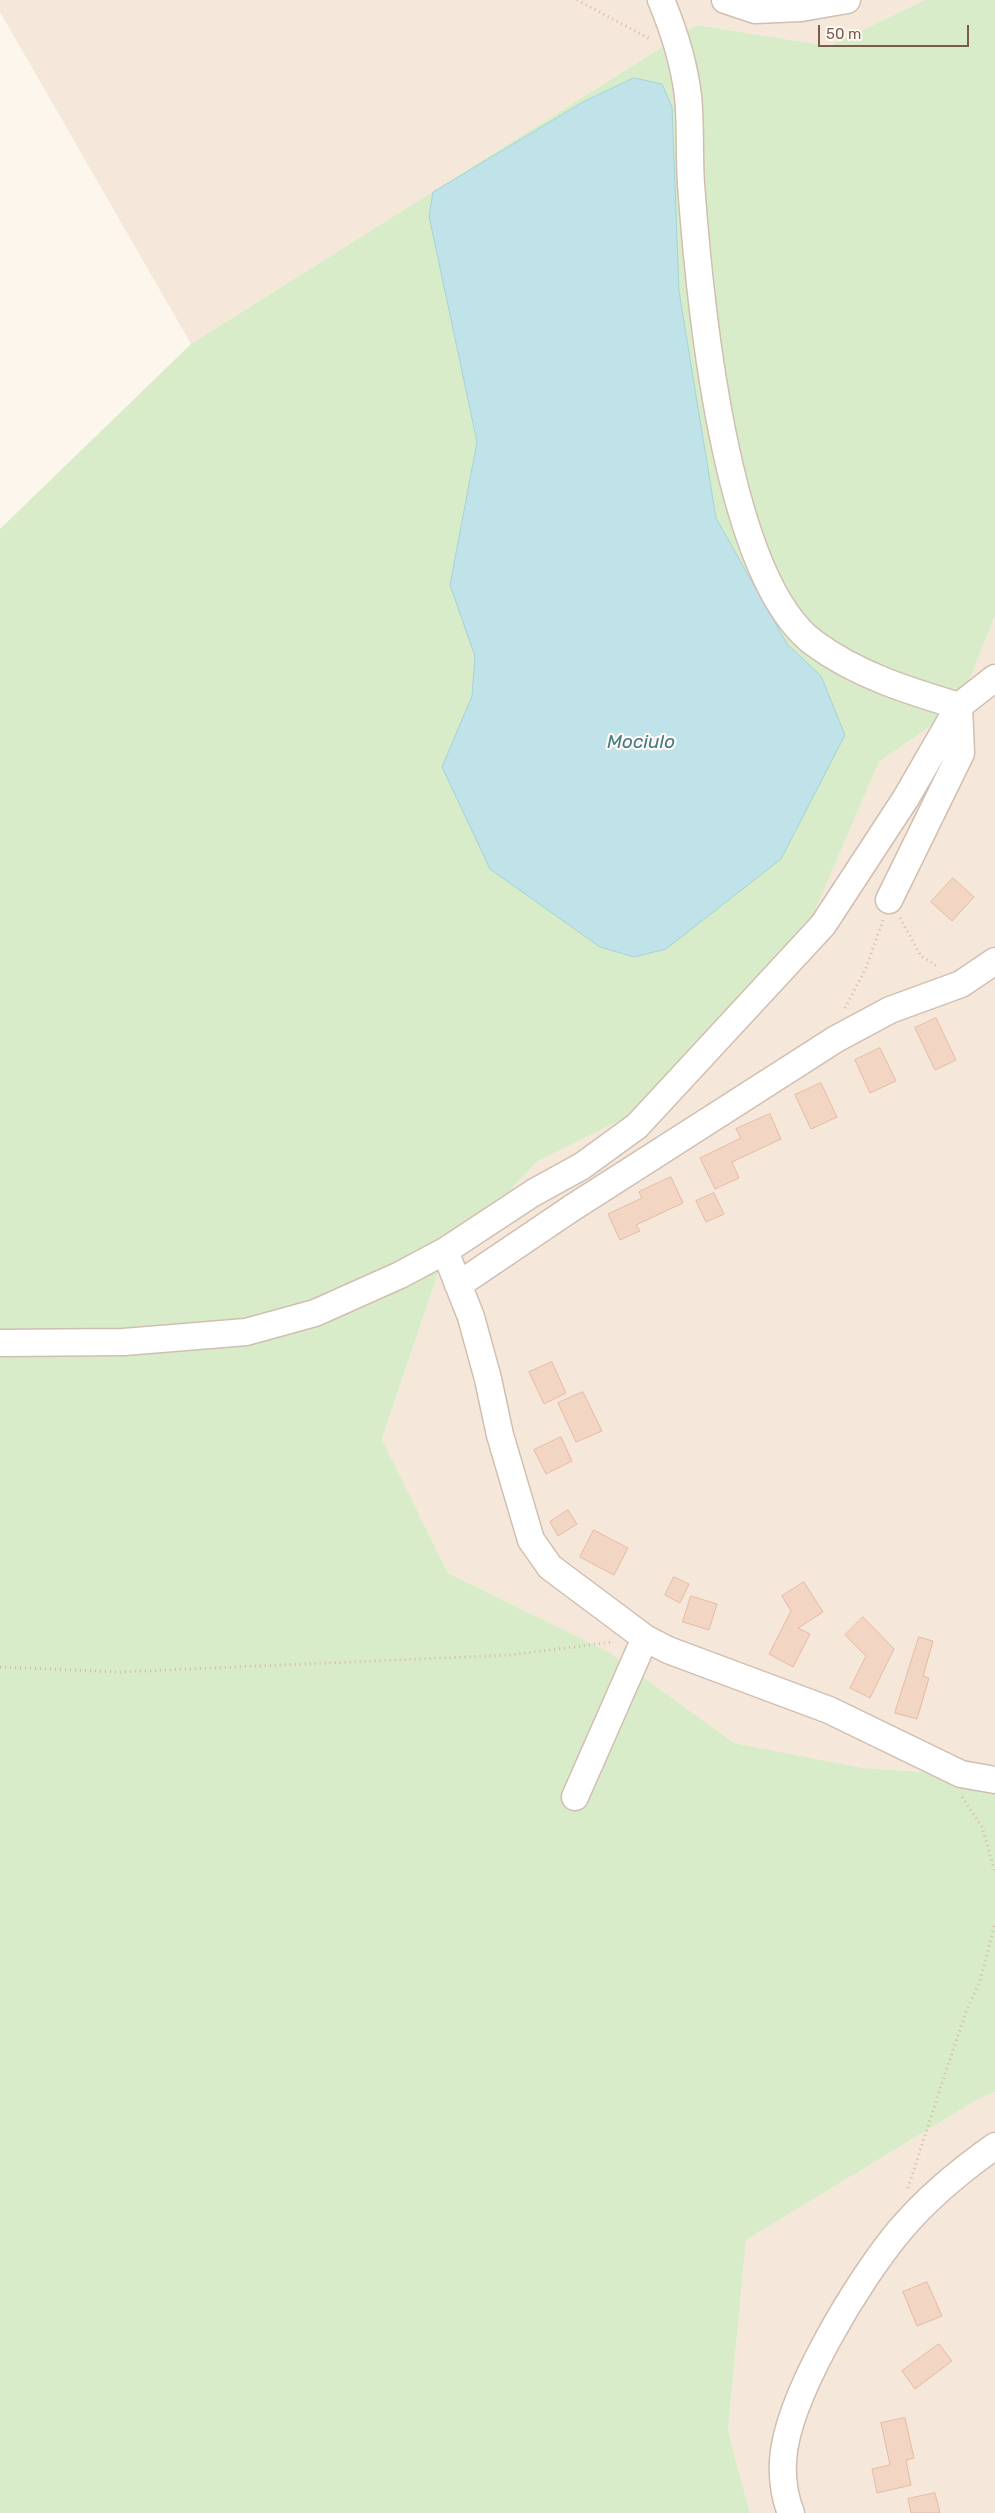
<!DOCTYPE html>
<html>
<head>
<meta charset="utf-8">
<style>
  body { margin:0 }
  #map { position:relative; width:995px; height:2513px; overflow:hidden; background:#fdf6ec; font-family:Rubik,sans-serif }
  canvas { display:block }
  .scale { position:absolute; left:818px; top:25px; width:151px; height:22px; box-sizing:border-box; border:2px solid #7a5c4d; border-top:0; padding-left:6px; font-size:15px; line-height:18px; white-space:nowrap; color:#7a5c4d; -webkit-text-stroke:4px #fffaf3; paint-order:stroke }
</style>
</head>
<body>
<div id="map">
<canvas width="995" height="2513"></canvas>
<div class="scale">50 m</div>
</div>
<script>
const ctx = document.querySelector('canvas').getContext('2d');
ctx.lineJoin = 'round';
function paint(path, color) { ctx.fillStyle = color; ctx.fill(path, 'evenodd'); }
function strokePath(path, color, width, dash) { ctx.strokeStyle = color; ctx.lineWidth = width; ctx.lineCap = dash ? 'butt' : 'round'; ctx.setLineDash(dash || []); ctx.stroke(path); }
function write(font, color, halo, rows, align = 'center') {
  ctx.font = font + ' Rubik,sans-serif'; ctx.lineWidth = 4.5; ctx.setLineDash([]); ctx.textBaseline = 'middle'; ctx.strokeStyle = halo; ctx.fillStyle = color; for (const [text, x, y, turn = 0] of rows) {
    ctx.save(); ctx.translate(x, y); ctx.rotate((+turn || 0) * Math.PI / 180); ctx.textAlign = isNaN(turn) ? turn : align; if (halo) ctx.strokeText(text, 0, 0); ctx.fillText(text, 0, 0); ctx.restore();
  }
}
const residential = new Path2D(`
  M0 0H925L829 46 697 25 191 344 0 12Z
  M995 616V1787L978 1776 864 1768 734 1743 609 1652 448 1573 382 1439 442 1261 538 1161 686 1088 782 987 879 762 959 706Z
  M995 2092V2513H750L728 2431 746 2240 980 2098Z`);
const green = new Path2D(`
  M925 0H995V616L959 706 879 762 782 987 686 1088 538 1161 442 1261 382 1439 448 1573 609 1652 734 1743 864 1768 978 1776 995 1787V2092L980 2098 746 2240 728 2431 750 2513H0V529L191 344 697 25 829 46Z`);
const water = new Path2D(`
  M634 78 662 84 672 107 679 291 716 518 787 644 821 676 845 735 781 859 666 949 634 957 600 947 490 869 442 767 472 696 475 656 450 585 477 442 429 216 433 192 583 102Z`);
const building = new Path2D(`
  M953 878 974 897 952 921 931 902Z
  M936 1018 956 1060 935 1070 915 1028Z
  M880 1048 896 1081 870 1093 855 1060Z
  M821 1083 837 1117 811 1129 795 1095Z
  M770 1114 781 1139 732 1162 739 1178 715 1189 700 1158 741 1138 736 1129Z
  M671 1177 683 1203 636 1225 640 1231 620 1240 608 1214 642 1198 639 1192Z
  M714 1193 724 1214 706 1222 696 1201Z
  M552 1362 566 1393 544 1404 529 1372Z
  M583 1392 602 1431 576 1442 558 1403Z
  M561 1437 572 1461 546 1474 534 1450Z
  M568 1510 577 1524 558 1536 550 1522Z
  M594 1530 628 1548 614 1575 580 1557Z
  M674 1577 689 1584 680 1603 665 1595Z
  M804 1582 823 1612 798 1628 810 1634 793 1667 769 1654 791 1611 782 1596Z
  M691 1596 717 1604 709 1630 683 1622Z
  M863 1617 894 1649 870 1698 850 1688 866 1656 845 1635Z
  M919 1637 933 1641 923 1676 929 1678 917 1719 895 1713Z
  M927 2282 942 2316 917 2326 903 2292Z
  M939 2344 952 2361 915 2389 902 2371Z
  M905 2418 914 2458 906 2460 911 2485 877 2493 872 2469 890 2465 881 2423Z
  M935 2493 940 2513H911L908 2499Z`);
const path = new Path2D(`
  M577 0 652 40
  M900 918 921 956 938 967
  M845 1008 866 968 883 920
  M0 1667 120 1672 511 1655 612 1642
  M962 1797 982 1827 995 1872
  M908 2188 947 2068 966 2012 980 1981 995 1923`);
const minor = new Path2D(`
  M661 0C674 31 684 63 688 96 691 125 689 155 691 184 699 293 724 576 814 643 857 675 909 691 959 706
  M725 0 755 10 801 8 847 0
  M889 900 961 753 959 706
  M445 1251 471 1317 488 1379 500 1435 531 1540 550 1567 645 1638 668 1650 829 1710 961 1774 995 1780
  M458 1285 572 1208 836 1039 890 1010 961 984 995 961
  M0 1343 124 1342 246 1332 315 1313 400 1275 445 1251 533 1193 582 1166 637 1126 823 925 906 798 959 706 995 678
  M575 1797 645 1638
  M791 2513C784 2496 782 2480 783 2461 786 2398 860 2277 901 2229 928 2197 961 2170 995 2146`);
const waterNames = [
  ["Mociulo",641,743]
];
paint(residential, '#f5e8da');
paint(green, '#d8ecc9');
paint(water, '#bfe3e8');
strokePath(water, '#a5d3da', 1);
paint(building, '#f3d5c3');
strokePath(building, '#e6bba3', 1);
strokePath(minor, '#d1beb0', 29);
strokePath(path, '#d9b8a5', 3, [1, 4]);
strokePath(minor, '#fff', 26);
write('italic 19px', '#437c86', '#fffaf3', waterNames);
</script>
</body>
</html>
